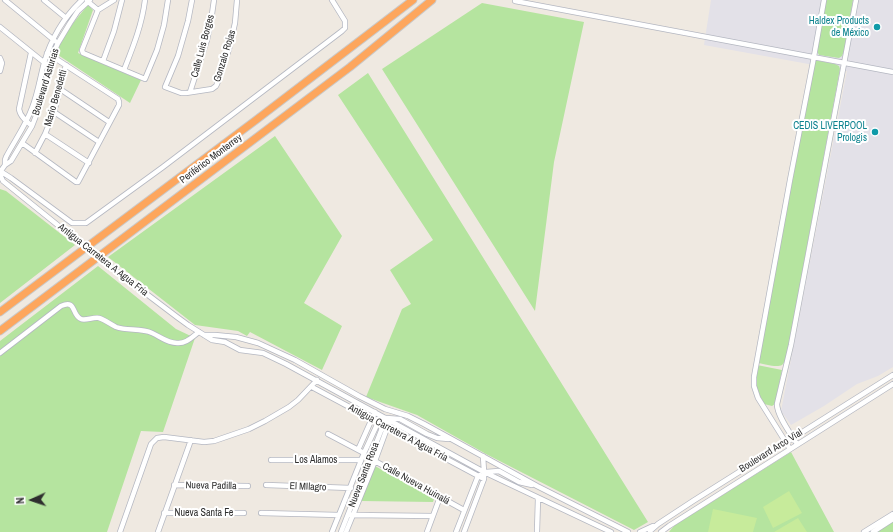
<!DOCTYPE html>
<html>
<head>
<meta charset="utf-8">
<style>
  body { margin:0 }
  #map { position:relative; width:893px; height:532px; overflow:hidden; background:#efe9e1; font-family:"Archivo Narrow",sans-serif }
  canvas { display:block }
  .north { position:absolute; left:12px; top:480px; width:40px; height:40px; -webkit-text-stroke:3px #fff; paint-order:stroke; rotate:267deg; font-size:11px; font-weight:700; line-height:16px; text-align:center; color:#2e2e2e }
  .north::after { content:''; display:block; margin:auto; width:14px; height:18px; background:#2e2e2e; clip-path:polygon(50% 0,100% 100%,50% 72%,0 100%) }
</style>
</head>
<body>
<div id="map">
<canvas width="893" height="532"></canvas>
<div class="north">N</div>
</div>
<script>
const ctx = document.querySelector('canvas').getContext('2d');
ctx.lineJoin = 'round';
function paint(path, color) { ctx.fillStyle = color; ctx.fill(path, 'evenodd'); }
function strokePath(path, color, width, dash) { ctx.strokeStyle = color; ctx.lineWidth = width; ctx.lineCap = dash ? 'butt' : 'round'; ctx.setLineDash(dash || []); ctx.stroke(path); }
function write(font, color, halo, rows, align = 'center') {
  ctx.font = font + ' "Archivo Narrow",sans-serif'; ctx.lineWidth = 4; ctx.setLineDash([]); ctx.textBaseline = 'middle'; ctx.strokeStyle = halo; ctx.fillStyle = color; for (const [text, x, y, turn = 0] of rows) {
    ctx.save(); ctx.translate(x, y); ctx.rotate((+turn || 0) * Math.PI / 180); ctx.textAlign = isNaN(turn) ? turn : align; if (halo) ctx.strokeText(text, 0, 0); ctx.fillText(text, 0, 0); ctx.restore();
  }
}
const industrial = new Path2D(`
  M711 0H893V367L878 376 857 384 824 406 791 425 781 411 847 71 704 45Z`);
const green = new Path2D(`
  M826 0H853L844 51 842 56 839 58 819 55 817 51Z
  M482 3 584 22 554 162 535 311 382 69Z
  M88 5 93 10 78 53 141 80 130 103 55 53C64 35 74 21 88 5Z
  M815 60 835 64 839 66 840 69 786 360C785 361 783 364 782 365 777 368 764 364 758 363Z
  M368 73 648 522 634 530 486 454 417 415 366 397 402 309 411 304 390 270 433 240 338 95Z
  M275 136 342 236 304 303 342 326 322 370 250 332 247 336 238 331 195 325 108 257Z
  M0 189 6 191 75 245 0 303Z
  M98 266 176 329 195 338 163 432 141 431 107 532H0V341Z
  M757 365 782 370 775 404 772 406 764 404 755 386Z
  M791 452 834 532H669L672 528 675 525Z
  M375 466 434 499 433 502 361 501Z
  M893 521V532H874Z`);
const pitch = new Path2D(`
  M789 491 802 513 773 528 763 507Z
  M713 509 757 518 753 532H708Z
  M798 518 807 532H774Z`);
const minor = new Path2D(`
  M5 0 55 41
  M44 0 66 18
  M114 0 98 10 82 50 83 53 145 79 157 50 164 25 168 0
  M192 0 188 21 178 56 165 87 181 93H186L212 89 216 86 217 84 229 49 235 23 237 0
  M87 1 98 10
  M515 1 893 72
  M0 27 46 64
  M31 53 19 109C20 116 26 121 32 126
  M0 58 2 63 0 71
  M103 61 114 31 122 0
  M124 70C133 47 142 25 145 0
  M60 89 109 122
  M190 92 207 40 211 21 214 0
  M54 112 99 142
  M45 134 89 163
  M22 143 76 182H78L119 105V102L118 99 47 53
  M35 153 45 134 54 112 66 65
  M5 165V160L6 157C15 140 26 125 32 108 38 93 40 78 44 63 51 39 64 17 82 0
  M0 171 11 178 72 223H86L163 167 342 31 345 28V21L332 0
  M0 172 5 165 11 161 32 126 39 108 52 56 58 43 70 23 78 11 90 0
  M0 175 3 181 75 239
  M107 264 177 317 188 325 212 340 225 342 240 350 263 353 286 364 484 472 611 532
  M204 335H215L236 337 258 343 295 360 359 396 385 409 408 416 424 424 537 486 628 532
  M0 353 61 306C77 299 71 315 81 319 85 321 93 317 99 318 105 320 110 324 116 327 127 331 141 328 152 333 161 337 167 343 177 343 186 344 192 337 199 332
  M312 387 484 479
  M328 434 364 453
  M797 444C791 434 777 416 777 404L791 345 856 0
  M790 449 758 398 754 386V377L790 180 813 62 824 0
  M358 450 375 412
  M271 460H361
  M373 460 462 509
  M486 472 499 471 519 482 532 485
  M174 485 248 486
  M266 485 351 488
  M164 513H244
  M261 513 339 515
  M351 515 433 516
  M650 531 658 524 693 501 893 375
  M120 532 151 444 157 438 164 437 204 442 214 441 249 429 265 421 289 407 298 400 317 380
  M158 532 191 440
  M332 532 364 453 381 416
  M341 532 386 418 400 419 427 434 437 438 449 439
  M346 532 375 461 390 420
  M427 532 440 497
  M456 532 478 476 480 475
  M464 532 484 479V472L483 456
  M537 532 538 498
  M640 532 653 526
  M661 532 669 526 893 384
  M864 532 893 514
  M873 532 893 519`);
const highway = new Path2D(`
  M0 312 256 120 413 0
  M0 331 350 67 432 0`);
const minorBridge = new Path2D(`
  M75 239 107 264`);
const markers = [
  [877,27,4,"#0f9aa8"],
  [875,132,4,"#0f9aa8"]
];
const cultureNames = [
  ["Haldex Products",869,21],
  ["de México",869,33],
  ["CEDIS LIVERPOOL",867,126],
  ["Prologis",867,138]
];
const streetNames = [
  ["Calle Luis Borges",203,46,-75],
  ["Gonzalo Rojas",225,56,-73],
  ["Boulevard Asturias",46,82,-73],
  ["Mario Benedetti",56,98,-74],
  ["Periférico Monterrey",211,159,-37],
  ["Antigua Carretera A Agua Fría",103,260,38],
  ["Antigua Carretera A Agua Fría",398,433,28],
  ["Boulevard Arco Vial",771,451,-32],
  ["Los Alamos",316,460],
  ["Nueva Santa Rosa",364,475,-69],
  ["Calle Nueva Huinalá",416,484,29],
  ["Nueva Padilla",211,486,1],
  ["El MIlagro",308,487,2],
  ["Nueva Santa Fe",204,513]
];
paint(industrial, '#e3e1e8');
paint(green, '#b5e49f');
paint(pitch, '#c7eb9b');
strokePath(minor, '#b4b7c1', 6);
strokePath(highway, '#c9c9c9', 9);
strokePath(minor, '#fff', 4.5);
strokePath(highway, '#fda65d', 7);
strokePath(minorBridge, '#b4b7c1', 6, []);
strokePath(minorBridge, '#fff', 4.5);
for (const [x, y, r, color] of markers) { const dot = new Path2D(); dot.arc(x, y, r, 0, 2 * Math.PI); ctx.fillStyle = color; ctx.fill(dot); strokePath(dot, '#fff', 1.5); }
write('10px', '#0d838f', '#fff', cultureNames, 'right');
write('10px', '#2e2e2e', '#fff', streetNames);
</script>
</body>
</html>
